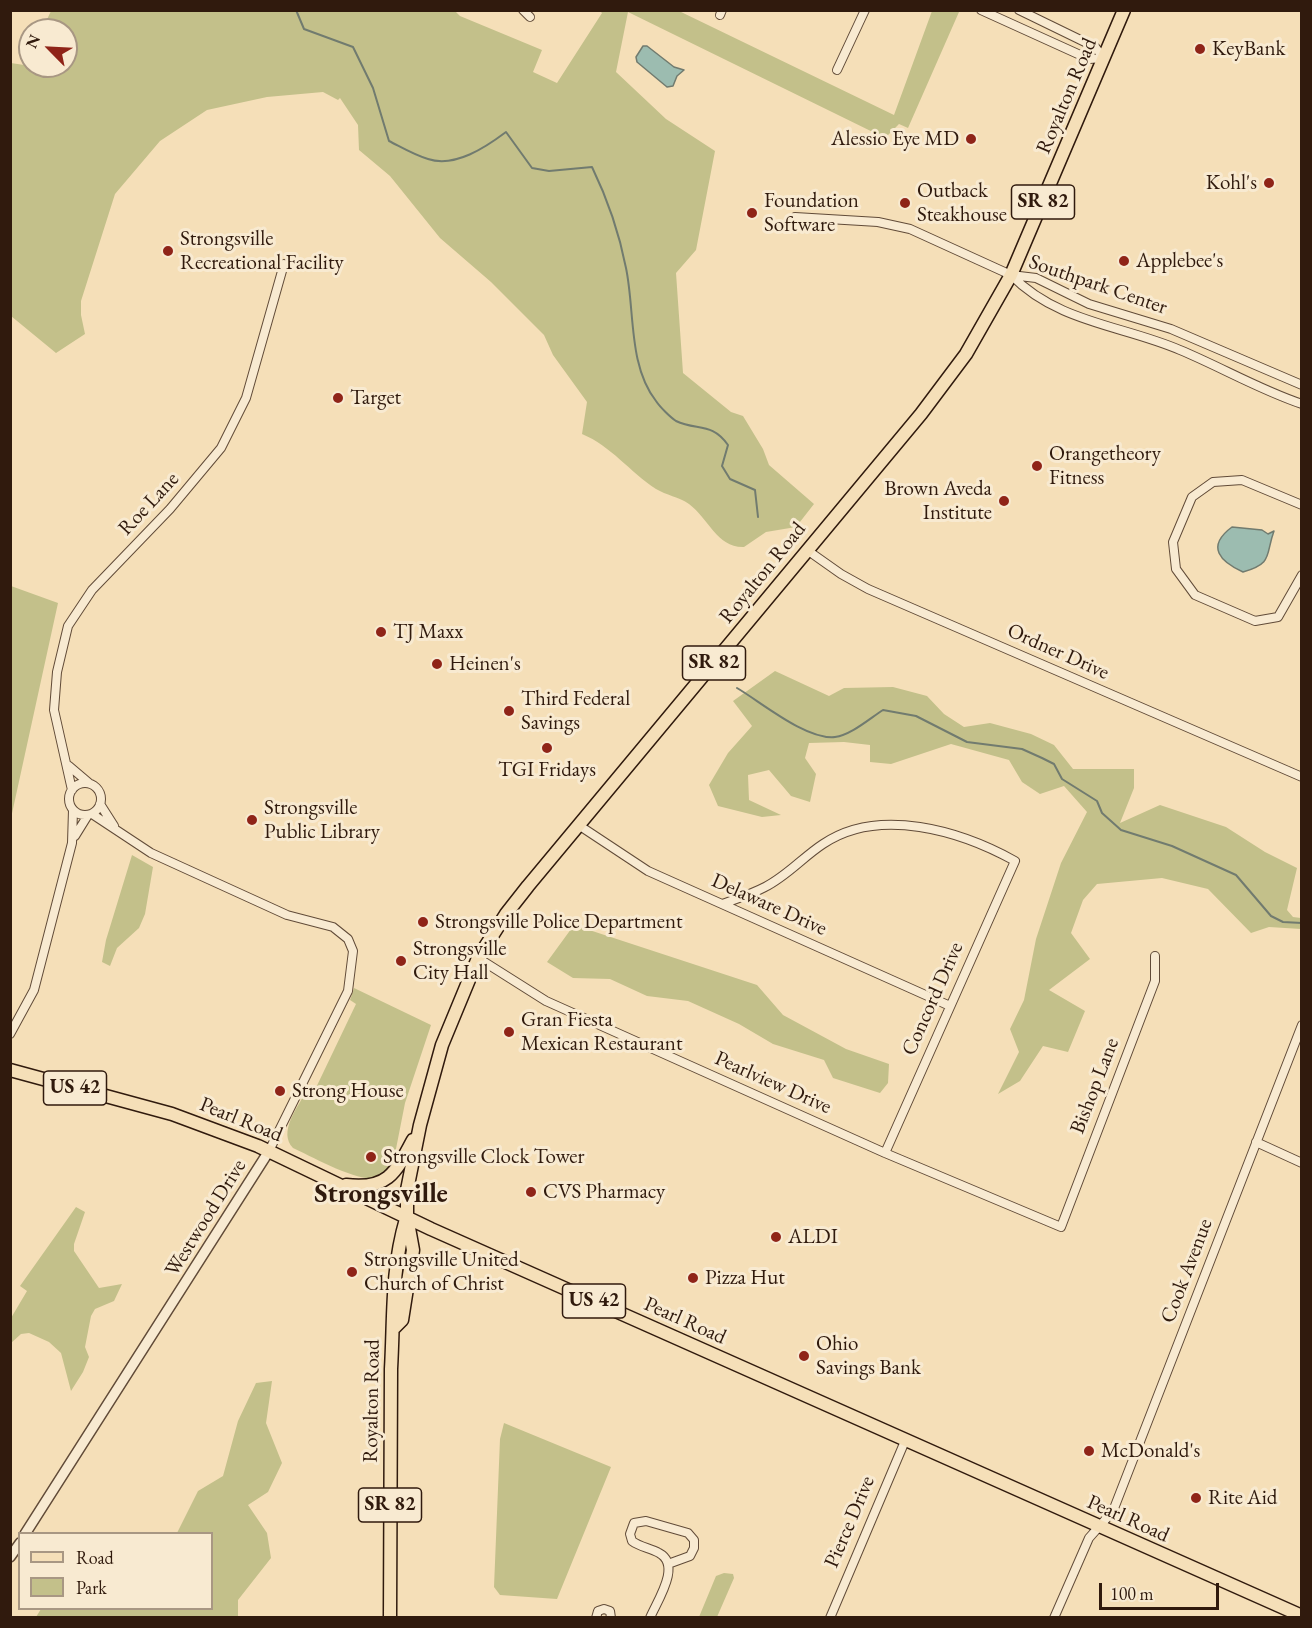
<!DOCTYPE html>
<html>
<head>
<meta charset="utf-8">
<style>
  body { margin:0 }
  #map { position:relative; width:1312px; height:1628px; overflow:hidden; background:#f5dfb8; font-family:"EB Garamond",serif }
  canvas { display:block }
  .frame { position:absolute; inset:0; border:12px solid #301a0d; pointer-events:none }
  .legend { position:absolute; left:18px; top:1532px; width:195px; height:78px; box-sizing:border-box; background:#f8ead1; border:2px solid #a89783; margin:0; padding:8px 10px; list-style:none; font-size:18px; color:#301a0d }
  .legend li { display:flex; align-items:center; gap:12px; height:30px }
  .legend b { width:30px; border:2px solid #a89783 }
  .north { position:absolute; left:18px; top:18px; width:60px; height:60px; box-sizing:border-box; background:#f8ead1; border:2px solid #a89783; border-radius:50%; rotate:294deg; font-size:16px; font-weight:700; line-height:24px; text-align:center; color:#301a0d }
  .north::after { content:''; display:block; margin:auto; width:21px; height:27px; background:#8f2418; clip-path:polygon(50% 0,100% 100%,50% 72%,0 100%) }
  .scale { position:absolute; left:1099px; top:1583px; width:120px; height:27px; box-sizing:border-box; border:3px solid #301a0d; border-top:0; padding-left:8px; font-size:18px; line-height:21px; white-space:nowrap; color:#301a0d; -webkit-text-stroke:4px #f8ead1; paint-order:stroke }
</style>
</head>
<body>
<div id="map">
<canvas width="1312" height="1628"></canvas>
<div class="frame"></div>
<ul class="legend">
<li><b style="height:8px;background:#f5dfb8"></b>Road</li>
<li><b style="height:16px;background:#c3c08a"></b>Park</li>
</ul>
<div class="north">N</div>
<div class="scale">100 m</div>
</div>
<script>
const ctx = document.querySelector('canvas').getContext('2d');
ctx.lineJoin = 'round';
function paint(path, color) { ctx.fillStyle = color; ctx.fill(path, 'evenodd'); }
function strokePath(path, color, width, dash) { ctx.strokeStyle = color; ctx.lineWidth = width; ctx.lineCap = dash ? 'butt' : 'round'; ctx.setLineDash(dash || []); ctx.stroke(path); }
function write(font, color, halo, rows, align = 'center') {
  ctx.font = font + ' "EB Garamond",serif'; ctx.lineWidth = 6; ctx.setLineDash([]); ctx.textBaseline = 'middle'; ctx.strokeStyle = halo; ctx.fillStyle = color; for (const [text, x, y, turn = 0] of rows) {
    ctx.save(); ctx.translate(x, y); ctx.rotate((+turn || 0) * Math.PI / 180); ctx.textAlign = isNaN(turn) ? turn : align; if (halo) ctx.strokeText(text, 0, 0); ctx.fillText(text, 0, 0); ctx.restore();
  }
}
const green = new Path2D(`
  M455 11 460 16 542 50 533 72 557 83 602 13 600 11H679L894 115 932 11 959 12 908 128 899 124 885 138 628 12 616 72 666 119 715 151 696 250 676 273 683 373 731 412 743 416 763 449 769 465 814 504 796 527 766 532 744 547C717 548 709 519 689 504 679 497 666 495 656 489 630 472 611 446 582 434L587 402 553 355 544 335 491 282 440 238 390 176 359 150 358 125 340 98 338 100 323 92 267 97 207 110 160 141 115 194 81 301V315L85 334 56 353 11 316V63L24 65 30 54V66H66V30H42L51 11Z
  M11 586 58 603 11 818 10 586Z
  M775 671 829 696 844 688 893 687 927 696 944 714 964 727 990 723 1031 734 1054 745 1073 769H1134V788L1120 823 1160 805 1226 827 1265 852 1297 868 1287 910 1293 917 1301 918V929L1269 927 1251 933 1208 889 1162 878 1097 884 1083 900 1071 933 1090 959 1049 990 1085 1011 1068 1052 1043 1046 1020 1081 998 1094 1019 1052 1010 1029 1024 1000 1036 939 1061 863 1087 812 1064 786 1040 794 1022 782 1009 760 951 744 891 764 870 762V745L844 742 809 743 805 758 816 774 810 802 791 796 769 770 748 775 749 800 781 815 762 817 718 806 709 785 728 753 752 726 733 701Z
  M132 855 153 867 145 914 139 928 117 948 110 966 102 962 106 940Z
  M574 925 757 985 783 1015 846 1049 889 1064 888 1083 880 1093 833 1078 824 1060 773 1044 739 1024 688 1001 647 996 610 979 573 978 547 962Z
  M354 988 431 1025 405 1103 394 1159 382 1180C350 1179 321 1161 293 1148 278 1132 297 1109 305 1093L312 1096 356 1004 350 1000Z
  M76 1207 85 1212 74 1244V1251L99 1288 122 1284 114 1301 95 1309 91 1316 85 1347 89 1357 83 1372 71 1391 61 1353 49 1342 29 1333 21 1334 11 1343V1318L27 1291 20 1286Z
  M272 1381 266 1423 282 1463 268 1492 248 1505 267 1533 271 1558 238 1600V1617H36L41 1609 212 1608V1534L177 1533 198 1491 223 1476 238 1421 256 1383Z
  M504 1423 611 1467 557 1599 500 1595 494 1587 500 1439Z
  M724 1573 733 1574 734 1578 717 1617H699L716 1576Z`);
const water = new Path2D(`
  M643 46H647L674 67 684 70 677 76 673 86 667 87 637 62 636 57Z
  M1232 527 1262 530 1268 534 1274 531C1265 555 1274 563 1243 572 1221 562 1205 547 1232 527Z`);
const stream = new Path2D(`
  M296 10 304 29 353 47 373 88 389 141C401 147 414 155 428 159 455 168 486 147 506 132L532 168 549 171 592 167C608 200 619 232 626 268 635 311 628 365 656 401 660 407 670 417 676 421 697 431 712 422 728 445L722 466 730 479 755 490 758 517
  M737 688C761 702 806 740 835 737 851 735 869 719 883 710L916 716 967 742 1022 749 1042 758 1054 764 1062 779 1097 801 1102 813 1121 830 1172 846 1236 875 1271 916 1283 922 1302 923`);
const minor = new Path2D(`
  M523 10 530 17
  M981 10 1089 59 1104 58
  M1019 10 1095 47 1104 58
  M720 15 722 10
  M837 70 865 10
  M795 217 878 222 910 229 1011 275 1036 278 1089 304 1171 329 1302 385
  M1011 275C1058 323 1122 325 1180 350 1221 367 1260 390 1302 404
  M1302 505 1242 480 1213 482 1192 497 1173 542 1176 569 1195 595 1255 621 1278 617 1302 575
  M807 550 841 574 868 589 1302 777
  M69 766 89 783
  M69 799a16 16 0 1 1 32 0a16 16 0 1 1-32 0Z
  M72 790 54 710 57 672 68 626 92 590 170 509 221 448 246 398 284 264
  M100 804 114 826
  M92 814 151 853 287 915 333 927 348 939 353 951 348 991 269 1151
  M580 826 648 871 950 1006
  M75 836 88 815
  M722 904C736 899 752 894 765 887 787 876 803 857 823 844 879 806 961 831 1015 861L885 1153
  M478 958 546 1001 885 1153 1061 1227 1155 981V956
  M10 1034 34 990 72 843 73 810
  M1256 1142 1302 1163
  M596 1618 598 1611 604 1609 610 1611 611 1618
  M650 1618C657 1601 682 1565 659 1553 650 1548 640 1547 632 1541L630 1534 634 1523 646 1521 688 1533 694 1540V1548L690 1556 668 1564
  M830 1618 905 1441
  M1054 1618 1089 1538 1113 1511 1302 1025`);
const tertiary = new Path2D(`
  M25 1534 269 1151
  M10 1557 20 1543`);
const primary = new Path2D(`
  M10 1070 172 1114 258 1146 431 1229 1302 1616
  M346 1185C387 1190 395 1174 413 1140
  M393 1329 402 1320 413 1250 407 1217V1190L420 1125 442 1045 478 958 506 914 528 886 921 414 966 354 1011 275 1124 10
  M390 1618 391 1369C394 1317 391 1270 406 1219`);
const markers = [
  [1200,49,6,"#8f2418"],
  [971,139,6,"#8f2418"],
  [1269,183,6,"#8f2418"],
  [905,203,6,"#8f2418"],
  [752,213,6,"#8f2418"],
  [168,251,6,"#8f2418"],
  [1124,261,6,"#8f2418"],
  [338,398,6,"#8f2418"],
  [1037,466,6,"#8f2418"],
  [1004,501,6,"#8f2418"],
  [381,632,6,"#8f2418"],
  [437,664,6,"#8f2418"],
  [509,711,6,"#8f2418"],
  [547,748,6,"#8f2418"],
  [252,820,6,"#8f2418"],
  [423,922,6,"#8f2418"],
  [401,961,6,"#8f2418"],
  [509,1032,6,"#8f2418"],
  [280,1091,6,"#8f2418"],
  [371,1157,6,"#8f2418"],
  [531,1192,6,"#8f2418"],
  [776,1237,6,"#8f2418"],
  [352,1272,6,"#8f2418"],
  [693,1278,6,"#8f2418"],
  [804,1356,6,"#8f2418"],
  [1089,1451,6,"#8f2418"],
  [1196,1498,6,"#8f2418"]
];
const shields = [
  [1043,202,63],
  [714,663,63],
  [75,1088,63],
  [594,1301,63],
  [390,1505,63]
];
const shieldNames = [
  ["SR 82",1043,202],
  ["SR 82",714,663],
  ["US 42",75,1088],
  ["US 42",594,1301],
  ["SR 82",390,1505]
];
const poiNames = [
  ["KeyBank",1212,49],
  ["Alessio Eye MD",959,139,"right"],
  ["Kohl's",1257,183,"right"],
  ["Outback",917,191],
  ["Steakhouse",917,215],
  ["Foundation",764,201],
  ["Software",764,225],
  ["Strongsville",180,239],
  ["Recreational Facility",180,263],
  ["Applebee's",1136,261],
  ["Target",350,398],
  ["Orangetheory",1049,454],
  ["Fitness",1049,478],
  ["Brown Aveda",992,489,"right"],
  ["Institute",992,513,"right"],
  ["TJ Maxx",393,632],
  ["Heinen's",449,664],
  ["Third Federal",521,699],
  ["Savings",521,723],
  ["TGI Fridays",547,770,"center"],
  ["Strongsville",264,808],
  ["Public Library",264,832],
  ["Strongsville Police Department",435,922],
  ["Strongsville",413,949],
  ["City Hall",413,973],
  ["Gran Fiesta",521,1020],
  ["Mexican Restaurant",521,1044],
  ["Strong House",292,1091],
  ["Strongsville Clock Tower",383,1157],
  ["CVS Pharmacy",543,1192],
  ["ALDI",788,1237],
  ["Strongsville United",364,1260],
  ["Church of Christ",364,1284],
  ["Pizza Hut",705,1278],
  ["Ohio",816,1344],
  ["Savings Bank",816,1368],
  ["McDonald's",1101,1451],
  ["Rite Aid",1208,1498]
];
const streetNames = [
  ["Royalton Road",1067,96,-67],
  ["Southpark Center",1098,285,19],
  ["Roe Lane",149,504,-47],
  ["Royalton Road",763,573,-51],
  ["Ordner Drive",1058,652,24],
  ["Delaware Drive",769,905,24],
  ["Concord Drive",933,999,-66],
  ["Pearlview Drive",773,1083,24],
  ["Bishop Lane",1095,1086,-69],
  ["Pearl Road",241,1120,22],
  ["Westwood Drive",206,1218,-58],
  ["Cook Avenue",1187,1271,-69],
  ["Pearl Road",685,1321,24],
  ["Royalton Road",372,1401,-89],
  ["Pearl Road",1128,1519,24],
  ["Pierce Drive",850,1522,-67]
];
const districtNames = [
  ["Strongsville",381,1195]
];
paint(green, '#c3c08a');
paint(water, '#9cbcb0');
strokePath(water, '#717b6f', 1.5);
strokePath(stream, '#717b6f', 2);
strokePath(minor, '#614b38', 10);
strokePath(tertiary, '#614b38', 12);
strokePath(primary, '#301a0d', 15);
strokePath(minor, '#f8ead1', 8);
strokePath(tertiary, '#f8ead1', 9);
strokePath(primary, '#f5dfb8', 12);
for (const [x, y, r, color] of markers) { const dot = new Path2D(); dot.arc(x, y, r, 0, 2 * Math.PI); ctx.fillStyle = color; ctx.fill(dot); strokePath(dot, '#f8ead1', 2); }
for (const [x, y, w] of shields) { const box = new Path2D(); box.roundRect(x - w / 2, y - 17, w, 34, 4.5); ctx.fillStyle = '#f8ead1'; ctx.fill(box); strokePath(box, '#301a0d', 1.5); }
write('bold 20px', '#301a0d', null, shieldNames);
write('21px', '#301a0d', '#f8ead1', poiNames, 'left');
write('21px', '#301a0d', '#f8ead1', streetNames);
write('bold 27px', '#301a0d', '#f8ead1', districtNames);
</script>
</body>
</html>
